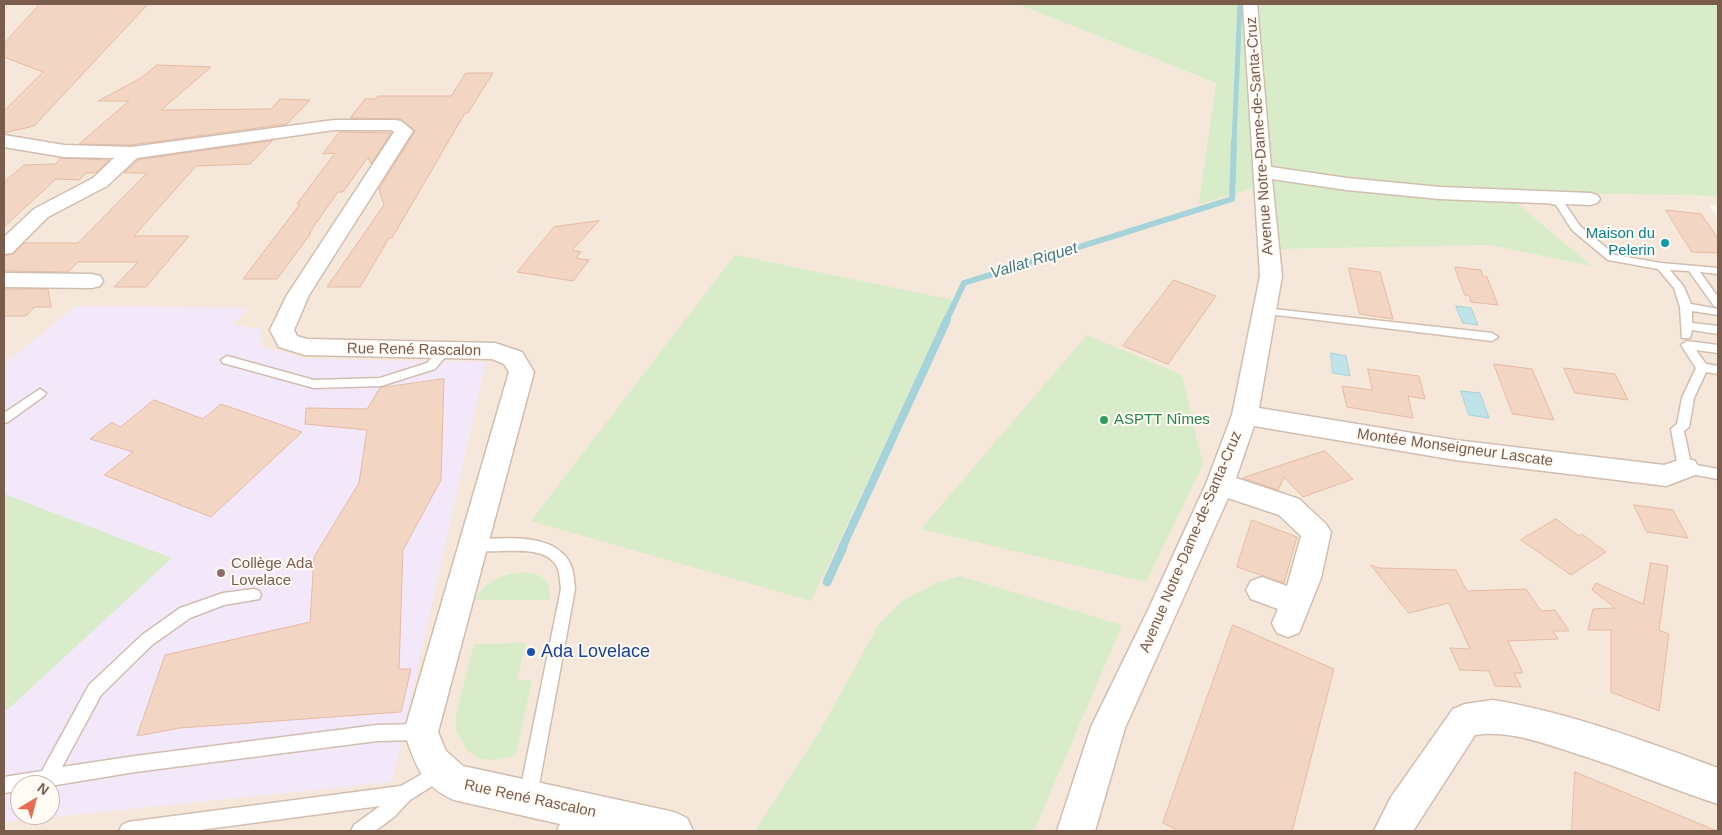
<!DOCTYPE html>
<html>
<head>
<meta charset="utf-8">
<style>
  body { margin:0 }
  #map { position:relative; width:1722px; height:835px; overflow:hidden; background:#fdf6ec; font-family:Helvetica,sans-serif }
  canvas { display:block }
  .frame { position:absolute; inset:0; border:5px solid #7a5c4d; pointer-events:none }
  .north { position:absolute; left:10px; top:775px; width:50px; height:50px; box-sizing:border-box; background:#fffaf3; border:1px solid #cabbb1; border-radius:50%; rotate:37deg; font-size:14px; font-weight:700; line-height:20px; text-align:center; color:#7a5c4d }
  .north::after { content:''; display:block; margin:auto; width:18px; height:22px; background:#e76f51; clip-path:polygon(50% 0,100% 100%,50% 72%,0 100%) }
</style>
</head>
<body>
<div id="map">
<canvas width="1722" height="835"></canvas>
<div class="frame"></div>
<div class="north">N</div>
</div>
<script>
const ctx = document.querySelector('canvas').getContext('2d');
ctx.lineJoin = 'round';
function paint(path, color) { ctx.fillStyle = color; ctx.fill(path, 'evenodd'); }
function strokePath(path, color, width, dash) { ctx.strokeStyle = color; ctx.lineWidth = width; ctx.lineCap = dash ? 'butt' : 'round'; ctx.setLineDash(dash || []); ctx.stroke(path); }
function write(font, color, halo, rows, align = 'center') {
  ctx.font = font + ' Helvetica,sans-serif'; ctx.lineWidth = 4; ctx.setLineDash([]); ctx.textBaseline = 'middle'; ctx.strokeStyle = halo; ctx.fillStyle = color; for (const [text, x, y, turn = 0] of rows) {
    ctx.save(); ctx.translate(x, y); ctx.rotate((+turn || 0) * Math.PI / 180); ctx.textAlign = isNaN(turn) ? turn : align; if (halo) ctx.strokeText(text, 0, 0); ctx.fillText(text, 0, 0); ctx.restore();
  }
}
const residential = new Path2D(`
  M4 4H1017L1216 83 1200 203 1272 183 1282 249 1490 245 1591 265 1502 192 1718 196V205H1708L1718 218V831H4ZM20 785H50V815H20Z`);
const education = new Path2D(`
  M76 306 248 308 232 325 261 329V347L309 359 486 362 392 782 4 822V364ZM20 785H50V815H20Z`);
const green = new Path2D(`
  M1017 4H1718V196L1503 192 1592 266 1490 245 1281 249 1272 183 1199 204 1216 83Z
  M735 255 953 300 811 601 531 521Z
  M1087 335 1182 375 1203 464 1146 582 921 529Z
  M4 494 172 558 7 710 4 709Z
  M527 572C546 576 550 582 550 600H474C486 579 505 573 527 572Z
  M960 576 1122 625 1034 831H755L820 731 879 624 903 600 936 583Z
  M526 643 517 680H532L517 751 511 757 497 760 480 759 467 750 456 731V716L474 644Z`);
const water = new Path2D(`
  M1456 306 1471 308 1478 325 1463 323Z
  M1331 353 1346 356 1350 376 1333 373Z
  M1461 391 1480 393 1489 418 1469 415Z`);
const streamFar3 = new Path2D(`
  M1234 142 1240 4`);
const streamFar2 = new Path2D(`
  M946 321 964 283 1232 199 1234 141`);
const streamFar1 = new Path2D(`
  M842 548 947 320`);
const stream = new Path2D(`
  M827 582 843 547`);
const building = new Path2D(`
  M40 4H148L34 126 4 133V111L43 72 4 57V44Z
  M157 65 211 67 161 110 271 109 280 99 310 100 287 124 131 145 79 144 129 101H98L141 78Z
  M466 73H493L468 113H465L392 238H389L360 287H327L384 205 379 189 415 131 401 119 350 118 365 99H376L378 96H451Z
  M340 132 391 133 371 164 368 157 343 192H338L309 233H311L277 279H243L300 204H297L335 153 323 154Z
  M272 141 250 164 196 166 134 236H189L146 287H114L138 262H78L68 272 4 271V256L13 254 24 243H78L147 173H124L138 160Z
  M61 158 109 160 96 173H86L79 180 56 179 4 227V182L24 165 55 164Z
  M1666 210 1701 214 1718 238V253L1692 252Z
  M599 221 572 250 581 252 576 258 589 260 573 281 517 272 554 227Z
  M1455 267 1481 270 1483 277H1487L1498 305 1471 302 1469 295H1465Z
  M1349 268 1380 272 1393 319 1360 314Z
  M1174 280 1216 296 1168 364 1123 346Z
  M4 289H48L51 307H34L26 316H4Z
  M1494 364 1532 369 1554 420 1513 414Z
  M1564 368 1615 374 1628 400 1575 393Z
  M1368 369 1419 376 1425 399 1408 396 1413 418 1347 407 1342 386 1372 390Z
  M444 379 441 480 403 550 399 669H411L401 712 180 728 137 736 165 655 310 622 314 557 359 483 367 430 305 424 306 408 367 409 380 388Z
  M154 400 203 419 221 404 302 432 211 517 104 475 133 452 90 439 112 422 120 427Z
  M1325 451 1353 479 1303 497 1284 477 1278 490 1243 478Z
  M1634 505 1673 510 1688 538 1647 532Z
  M1556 519 1579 536 1582 534 1606 552 1571 575 1521 540Z
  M1252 520 1297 537 1284 583 1237 567Z
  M1651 563 1668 566 1659 630 1669 634 1659 711 1611 692V630H1588L1593 609 1615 608 1592 590 1596 583 1643 604Z
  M1371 565 1380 568 1456 570 1467 591 1526 589 1541 611 1555 610 1569 631H1553L1558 639 1508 641 1523 673H1514L1521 687 1495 686 1489 671 1460 670 1450 648 1470 649 1449 603 1409 613Z
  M1233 625 1334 669 1292 831H1179L1163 823Z
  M1575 772 1717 831H1572Z`);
const service = new Path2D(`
  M1544 196 1563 201 1580 226 1615 255 1661 263 1718 268V274L1700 272 1718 297V307L1714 306 1689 271 1670 270 1684 287 1691 304 1718 309V315L1692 311V323L1718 326V334L1692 330 1690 338H1682L1680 307 1674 288 1658 269 1608 260 1572 230 1556 205 1541 201V197Z
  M1264 308 1492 333 1498 337 1492 341 1260 313 1258 311Z
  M1687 341 1718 345V353L1696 350 1706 364 1718 366V374L1706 372 1694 398 1689 427 1684 431 1691 464 1718 469V479L1685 473 1680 471 1678 468 1671 429 1677 424 1682 398 1696 368 1681 345Z
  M445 346 451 350 435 369 381 386 314 388 223 363 221 360 227 356 314 380 380 378 427 363 441 347Z
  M40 389 46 393 44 396 8 422 4 423V413Z
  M474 539C501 539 541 533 562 553 573 562 574 576 575 589L537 796 534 802 528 805 522 802 519 796 561 589C560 583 560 575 558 569 546 539 492 557 469 549L467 545 469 541Z
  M254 589 259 591 261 595 259 599 224 605 190 618 152 645 101 695 62 767 135 756 377 725 420 724 426 726 428 732 426 738 420 740 377 741 135 772 50 786 20 785V791L4 793V777L42 771 89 685 142 635 180 608 223 593Z
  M439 764 445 766 448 772 445 778 410 800 394 817 375 831H351L354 825 380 806 192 831H119L122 825 128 822 401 786Z`);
const minor = new Path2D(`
  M1243 4H1257L1271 167 1347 178 1440 187 1590 193 1597 195 1600 199 1597 203 1590 205 1440 199 1347 190 1272 179 1282 276 1259 408 1455 440 1664 465 1685 458 1695 461 1699 468 1695 475 1666 486 1455 460 1254 426 1236 478 1299 499 1326 524 1331 532 1321 578 1299 633 1288 637 1277 633 1272 623 1278 609 1251 599 1246 590 1251 581 1262 577 1287 586 1301 536 1279 515 1228 498 1125 728 1095 831H1057L1091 727 1149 608 1206 484 1232 415 1260 276Z
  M334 120H395L401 121 413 131 309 295 294 330 297 336 307 339 495 343 522 352 534 372 438 732 446 751 463 766 674 812 687 818 693 831H557L560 824 454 800C421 786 415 763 404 732L509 372 504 364 492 359 305 355 279 347 270 330 287 295 394 132 391 130H334L137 158 107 186 48 217 12 253 4 254V237L34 209 93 178 114 158 64 157 4 147V135L64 145 131 147Z
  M4 273 92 274 100 276 103 281 100 286 92 288 4 287Z
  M1493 700C1570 713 1645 741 1718 768V804C1669 788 1621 767 1571 752 1540 742 1508 730 1475 735L1413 831H1374L1391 797 1453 709 1465 704Z`);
const markers = [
  [1665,243,5,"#0f9aa8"],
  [1104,420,5,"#2e9e5b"],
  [221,573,5,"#8d6e63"],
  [531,652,5,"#1a4fb4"]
];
const streetNames = [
  ["Avenue Notre-Dame-de-Santa-Cruz",1260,136,-94],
  ["Rue René Rascalon",414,350,1],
  ["Montée Monseigneur Lascate",1455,448,8],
  ["Avenue Notre-Dame-de-Santa-Cruz",1191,542,-67],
  ["Rue René Rascalon",530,799,12]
];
const cultureNames = [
  ["Maison du",1655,234],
  ["Pelerin",1655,251]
];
const leisureNames = [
  ["ASPTT Nîmes",1114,420]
];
const educationNames = [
  ["Collège Ada",231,564],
  ["Lovelace",231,581]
];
const waterNames = [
  ["Vallat Riquet",1034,261,-17]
];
const nearTransitnames = [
  ["Ada Lovelace",541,652]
];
paint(residential, '#f5e8da');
paint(education, '#f3e8fa');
paint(green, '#d8ecc9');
paint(water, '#bfe3e8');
strokePath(water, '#a5d3da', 1);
strokePath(streamFar3, '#a5d3da', 5);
strokePath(streamFar2, '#a5d3da', 6);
strokePath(streamFar1, '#a5d3da', 8);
strokePath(stream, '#a5d3da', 9);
paint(building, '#f3d5c3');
strokePath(building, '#e6bba3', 1);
strokePath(service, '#d1beb0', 3);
strokePath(minor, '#d1beb0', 3);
paint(service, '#fff');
paint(minor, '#fff');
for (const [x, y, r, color] of markers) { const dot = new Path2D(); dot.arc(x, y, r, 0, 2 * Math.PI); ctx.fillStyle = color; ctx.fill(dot); strokePath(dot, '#fffaf3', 2); }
write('15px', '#7a5c4d', '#fffaf3', streetNames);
write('15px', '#0d838f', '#fffaf3', cultureNames, 'right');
write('15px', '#27864d', '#fffaf3', leisureNames, 'left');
write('15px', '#785e54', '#fffaf3', educationNames, 'left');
write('italic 16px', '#437c86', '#fffaf3', waterNames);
write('18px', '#164399', '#fffaf3', nearTransitnames, 'left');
</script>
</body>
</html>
